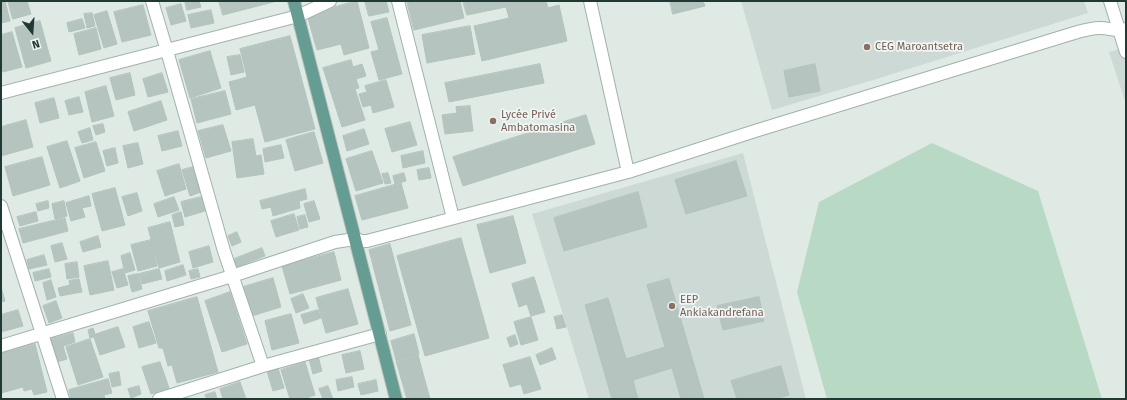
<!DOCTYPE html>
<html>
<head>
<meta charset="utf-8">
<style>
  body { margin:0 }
  #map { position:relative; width:1127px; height:400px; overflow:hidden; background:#dfeae5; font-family:"Fira Sans",sans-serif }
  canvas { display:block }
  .frame { position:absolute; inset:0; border:2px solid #213934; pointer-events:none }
  .north { position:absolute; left:12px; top:12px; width:40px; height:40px; -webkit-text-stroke:3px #eff6f3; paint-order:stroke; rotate:163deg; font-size:11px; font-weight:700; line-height:16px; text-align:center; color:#213934 }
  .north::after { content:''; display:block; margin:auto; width:14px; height:18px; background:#213934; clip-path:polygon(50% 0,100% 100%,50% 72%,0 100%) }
</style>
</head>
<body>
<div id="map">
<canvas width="1127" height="400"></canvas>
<div class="frame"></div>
<div class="north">N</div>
</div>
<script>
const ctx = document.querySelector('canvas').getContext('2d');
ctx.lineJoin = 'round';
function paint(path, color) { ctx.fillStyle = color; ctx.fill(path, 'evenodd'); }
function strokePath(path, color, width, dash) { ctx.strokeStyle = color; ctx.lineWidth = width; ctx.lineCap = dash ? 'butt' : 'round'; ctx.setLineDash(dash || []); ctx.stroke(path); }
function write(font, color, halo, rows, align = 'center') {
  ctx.font = font + ' "Fira Sans",sans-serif'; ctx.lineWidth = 3.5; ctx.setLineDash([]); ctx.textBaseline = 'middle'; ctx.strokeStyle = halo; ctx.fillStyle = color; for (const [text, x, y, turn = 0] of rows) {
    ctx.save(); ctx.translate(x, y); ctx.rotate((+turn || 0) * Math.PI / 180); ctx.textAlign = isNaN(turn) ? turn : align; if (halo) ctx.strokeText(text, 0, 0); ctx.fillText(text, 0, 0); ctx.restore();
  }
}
const built = new Path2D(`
  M741 1H1084L1088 13 873 80 772 110Z
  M1126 47V104L1109 52Z
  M743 153 806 399H589L532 214Z`);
const green = new Path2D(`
  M932 143 1038 191 1102 399H827L797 292 819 202Z`);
const building = new Path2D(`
  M1 1H5L10 21 1 23Z
  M8 1H27L31 14 13 19Z
  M185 1H199L201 7 187 10Z
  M219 1H277L223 15Z
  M357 1 369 48 344 55 341 44 317 50 307 15Z
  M365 1H386L389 12 369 16Z
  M407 1H460L464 18 414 30Z
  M463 1H546L548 8 559 5 567 41 482 61 474 26 509 18 506 7 467 15Z
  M670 1H703L705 6 673 14Z
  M181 4 186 21 171 25 166 8Z
  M143 5 151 35 122 42 114 12Z
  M211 10 214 23 191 28 188 15Z
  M107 11 117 44 104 48 94 15Z
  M92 13 95 26 87 28 84 14Z
  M387 18 402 74 379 80 371 52 379 50 371 22Z
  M82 19 85 28 69 32 67 23Z
  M40 21 51 61 26 68 15 28Z
  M470 26 475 54 427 63 422 35Z
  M96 28 101 49 79 55 74 34Z
  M12 32 22 67 3 72 1 65V35Z
  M290 36 315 129 265 142 255 105 236 110 229 82 247 77 240 49Z
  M210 51 221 88 190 98 179 60Z
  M240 55 244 72 231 75 227 57Z
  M351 60 353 67 362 64 366 76 356 79 359 88 355 89 365 120 342 127 323 68Z
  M540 64 544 83 449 102 445 83Z
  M815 64 820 91 789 97 784 71Z
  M130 73 135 95 116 100 110 78Z
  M162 73 168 92 148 97 143 79Z
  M386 80 394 107 373 113 371 105 363 107 359 94 367 92 365 86Z
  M106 86 114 116 92 122 85 92Z
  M225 91 231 114 197 123 191 99Z
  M79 97 83 112 69 115 65 101Z
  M54 98 59 118 40 123 35 103Z
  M161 101 167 120 134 131 128 112Z
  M470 106 473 131 445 134 442 115 457 113 456 107Z
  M586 115 595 144 463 186 453 157Z
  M26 120 33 147 1 156V127Z
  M410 122 417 145 392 152 385 129Z
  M103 124 105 132 96 135 93 126Z
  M223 125 231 151 206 158 198 131Z
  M90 128 93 140 82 143 78 132Z
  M364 129 369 144 347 151 343 136Z
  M178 131 182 146 162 151 158 136Z
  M314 132 323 163 295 171 286 140Z
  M253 139 256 156 261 155 264 174 237 178 232 142Z
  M67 141 80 181 60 188 47 147Z
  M96 142 105 171 84 178 75 148Z
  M138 143 143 164 128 168 123 146Z
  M281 145 284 158 265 162 263 149Z
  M115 148 118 163 107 166 103 151Z
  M372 151 383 183 356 191 346 159Z
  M423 151 425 163 403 168 401 156Z
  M42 157 50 185 13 196 5 167Z
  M736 161 747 196 686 214 675 180Z
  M179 164 186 189 165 196 157 171Z
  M193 167 201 192 190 196 182 170Z
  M429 168 431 178 419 180 417 170Z
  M388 173 391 183 385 184 382 174Z
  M404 173 406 181 395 184 393 176Z
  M401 183 408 208 362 220 355 196Z
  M115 188 125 225 102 231 92 194Z
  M305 189 307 199 299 201 300 208 273 216 271 207 262 209 260 201Z
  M638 192 647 227 564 251 554 218Z
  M137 193 142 211 128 216 122 197Z
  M89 196 91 206 82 208 85 217 71 221 66 203Z
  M174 197 179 210 158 217 154 204Z
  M201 197 205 211 185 217 181 202Z
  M48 201 49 208 38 211 36 204Z
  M64 201 67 216 55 219 52 204Z
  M314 201 320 219 309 222 304 204Z
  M36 212 38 221 20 226 17 217Z
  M181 212 184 225 175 227 172 215Z
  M294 214 299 230 276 237 271 221Z
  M305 215 308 227 300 229 297 217Z
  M513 216 526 263 490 273 477 225Z
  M65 218 68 231 23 243 19 229Z
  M170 222 180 262 159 268 148 228Z
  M237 232 241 242 232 246 228 236Z
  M98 236 101 247 83 252 80 242Z
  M461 238 489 338 425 356 397 256Z
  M151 240 157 266 138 271 131 245Z
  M62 243 67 259 55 262 51 246Z
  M390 244 411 325 390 331 369 250Z
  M209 246 213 262 193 268 189 252Z
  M262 248 265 256 237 267 234 259Z
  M334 252 341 280 290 294 282 266Z
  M130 253 135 270 125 273 121 256Z
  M44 255 47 265 29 269 27 260Z
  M108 261 114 290 90 295 84 266Z
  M77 262 79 277 67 279 65 264Z
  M183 265 186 275 167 281 165 271Z
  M49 269 51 277 35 281 33 273Z
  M123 269 128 285 117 288 112 272Z
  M159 269 162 279 142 284 139 274Z
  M198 269 200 277 191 279 189 271Z
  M138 274 142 289 132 292 128 276Z
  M534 277 545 312 531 316 527 304 519 307 512 284Z
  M273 278 281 307 252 316 243 287Z
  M79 279 82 292 60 296 58 288 70 285 69 281Z
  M669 279 704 399H681L672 368 633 380 638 399H612L585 305 608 298 626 359 665 347 647 285Z
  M51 280 56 297 47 300 43 283Z
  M1 287 5 301 1 302Z
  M348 289 358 324 326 333 316 298Z
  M230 292 247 344 222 352 205 301Z
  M303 294 309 308 296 313 291 299Z
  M197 297 218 372 177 383 172 365 168 366 163 348H159L148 311Z
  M759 297 764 321 723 330 717 306Z
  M56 301 62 318 49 323 43 306Z
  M18 310 23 326 1 332V315Z
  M318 310 321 318 304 324 301 315Z
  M291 314 299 343 272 350 265 321Z
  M562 315 566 327 557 329 554 317Z
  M531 317 538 340 521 345 514 322Z
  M149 322 156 343 139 348 133 327Z
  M118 327 125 347 100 355 94 337 90 338 88 330 93 328 95 334Z
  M73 333 75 342 63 346 67 359 54 363 47 340Z
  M414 334 419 354 396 360 391 341Z
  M515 335 518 344 510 347 507 338Z
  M90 339 103 377 78 385 66 347Z
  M35 344 47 392 34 395 32 389 24 391 23 387 1 393V353Z
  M552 348 556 359 540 365 536 355Z
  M360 351 364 369 346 373 342 355Z
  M418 355 430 399H407L396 361Z
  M318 356 322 371 313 374 309 359Z
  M530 357 541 389 524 394 521 384 510 387 503 365Z
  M160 362 169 388 151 394 142 367Z
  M305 362 315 395 304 399H290L281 370Z
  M781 366 789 395 776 399H737L731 381Z
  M278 368 284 388 273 391 267 371Z
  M119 372 121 385 112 387 109 374Z
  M352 377 354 387 338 391 336 380Z
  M108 379 112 393 104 395 105 399H71L69 390Z
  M376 380 378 391 361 395 358 384Z
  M240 382 246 399H223L220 389Z
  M139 386 141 394 131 398 128 389Z
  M328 386 333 399H323L319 389Z
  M215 392 217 399H207L205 395Z`);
const minor = new Path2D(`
  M152 1 167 51 224 251 263 366
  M398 1 453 218
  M590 1 628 172
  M1110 1 1126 52
  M1 93 298 16 330 1
  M1 206 63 399
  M1 346 232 276 335 242 355 239 362 241H367L628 172 755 131 1071 34C1081 31 1090 28 1100 28 1110 28 1116 32 1126 29
  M159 399 263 366 380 334`);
const major = new Path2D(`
  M294 1 396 399`);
const markers = [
  [867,47,4,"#8d6e63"],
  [493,121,4,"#8d6e63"],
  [672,306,4,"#8d6e63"]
];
const educationNames = [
  ["CEG Maroantsetra",875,47],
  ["Lycée Privé",501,115],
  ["Ambatomasina",501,128],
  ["EEP",680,300],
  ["Ankiakandrefana",680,313]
];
paint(built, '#cdd9d5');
paint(green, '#b8dac4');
paint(building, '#b5c4bf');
strokePath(building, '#b2c3bd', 1);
strokePath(minor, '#a2b1ac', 14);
strokePath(major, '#bcc4c2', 14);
strokePath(minor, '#fff', 12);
strokePath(major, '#659d92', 12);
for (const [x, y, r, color] of markers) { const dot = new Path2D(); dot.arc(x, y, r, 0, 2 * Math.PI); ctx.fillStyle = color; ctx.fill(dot); strokePath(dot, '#eff6f3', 1.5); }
write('11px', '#785e54', '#eff6f3', educationNames, 'left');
</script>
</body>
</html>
